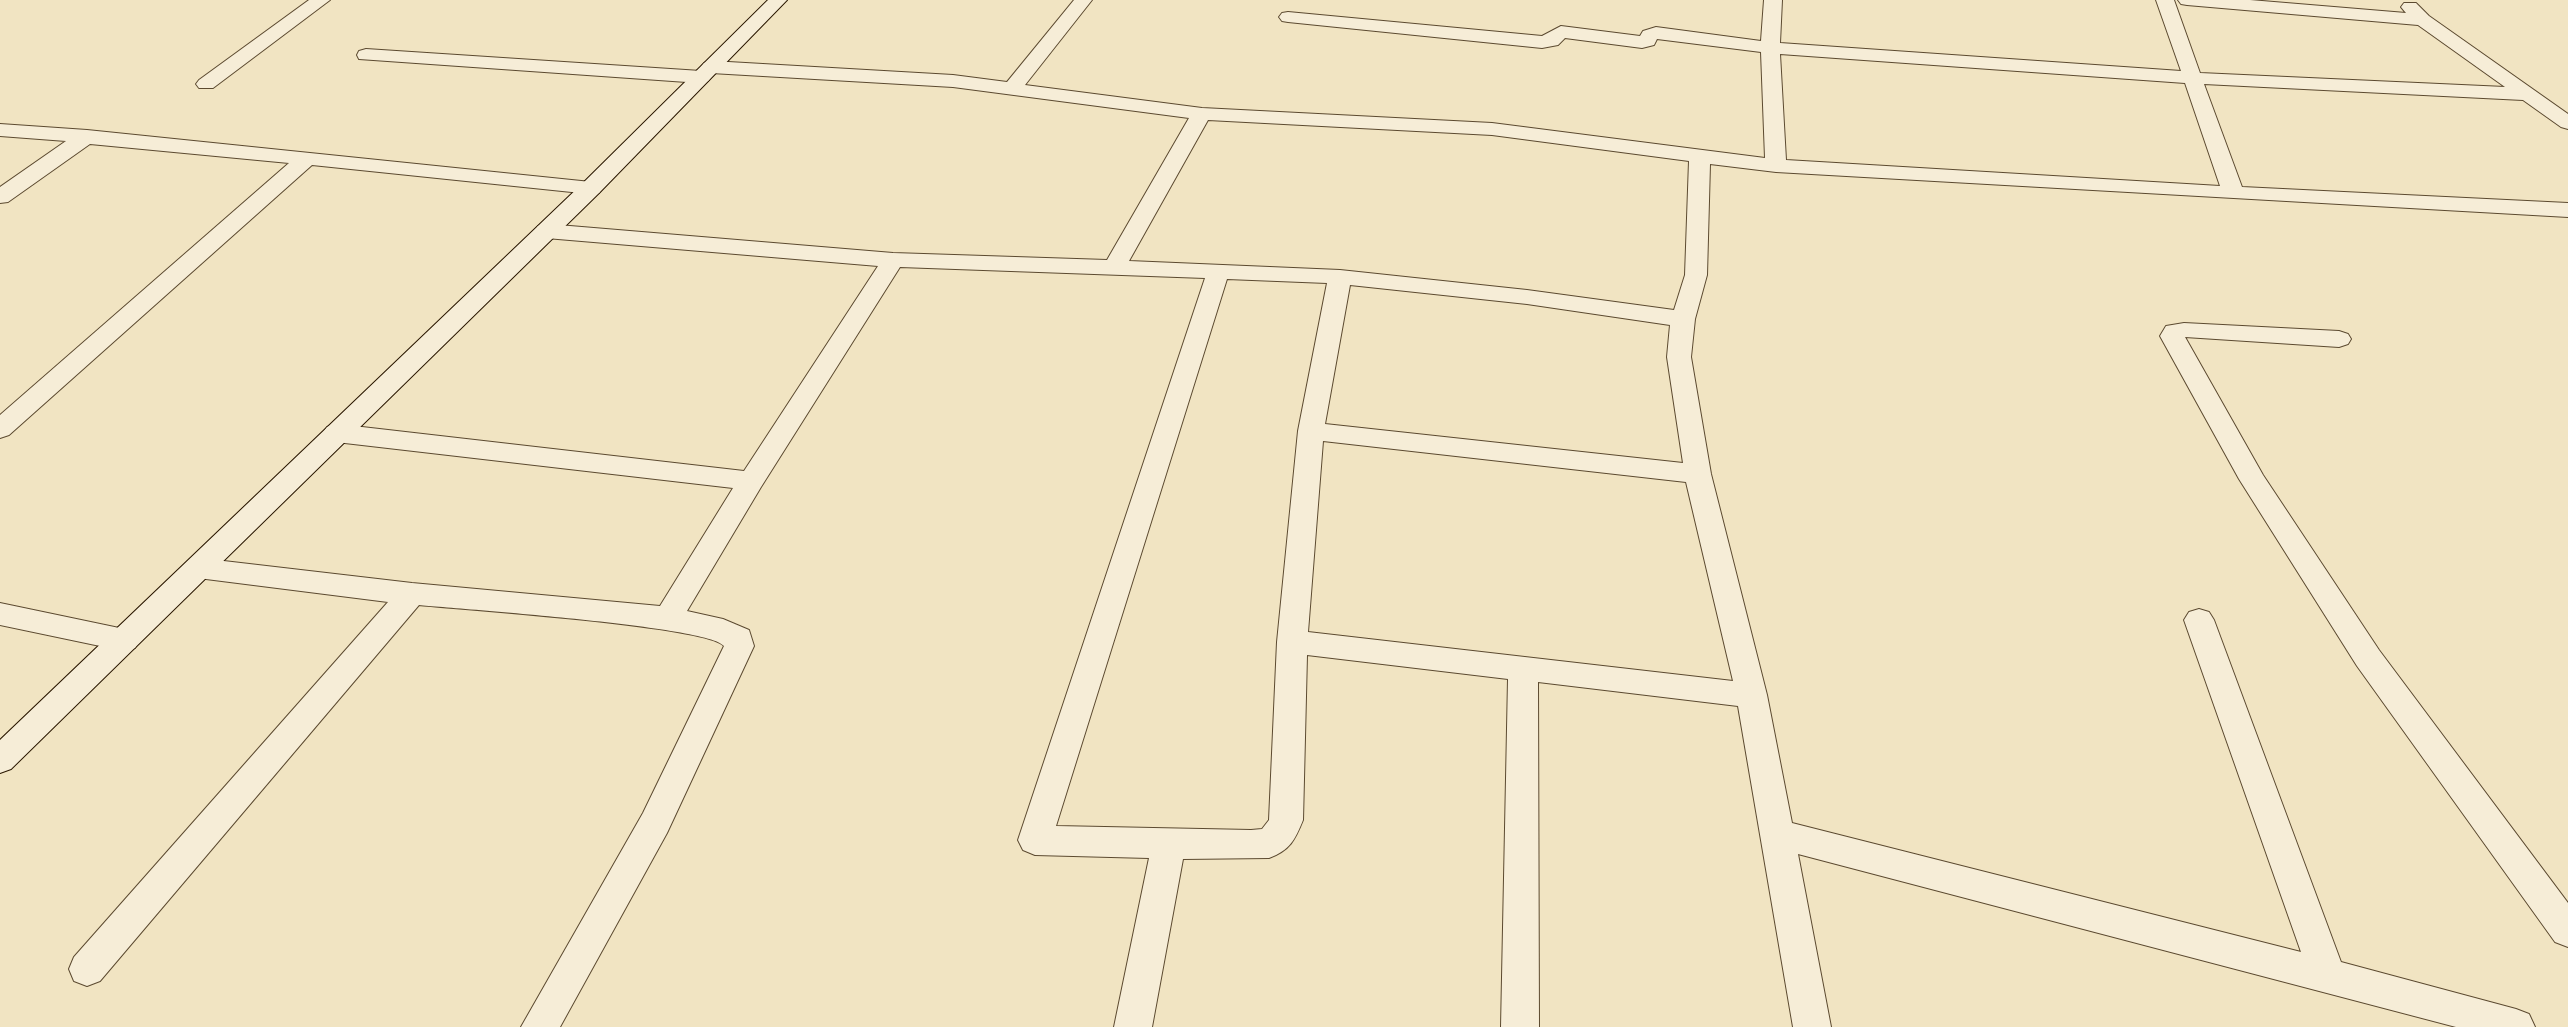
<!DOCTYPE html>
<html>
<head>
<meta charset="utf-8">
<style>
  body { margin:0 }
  canvas { display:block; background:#f1e4c2 }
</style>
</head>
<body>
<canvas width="2568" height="1027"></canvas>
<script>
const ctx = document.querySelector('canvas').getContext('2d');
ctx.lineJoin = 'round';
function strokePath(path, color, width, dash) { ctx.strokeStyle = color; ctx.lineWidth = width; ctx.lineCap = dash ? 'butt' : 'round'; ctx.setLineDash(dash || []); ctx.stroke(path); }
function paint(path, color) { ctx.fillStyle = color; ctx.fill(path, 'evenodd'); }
const street = new Path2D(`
  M309 0H330L213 88H199L196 84 199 80Z
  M1074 0H1092L1025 85 1202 108 1492 123 1765 158 1761 52 1657 39 1654 45 1642 48 1565 38 1558 45 1542 48 1288 22 1282 21 1279 17 1282 13 1288 12 1542 36 1561 26 1640 36 1643 31 1656 27 1761 41 1764 0H1782L1780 43 2181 71 2156 0H2174L2200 73 2505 87 2418 25 2187 5 2181 4 2178 0H2250L2406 13 2401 7 2404 3H2416L2429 16 2568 114V129L2561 127 2523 100 2204 84 2242 187 2568 203V217L1776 172 1710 164 1707 275 1695 319 1691 357 1711 474 1767 695 1792 823 2301 952 2184 620 2189 612 2199 609 2209 612 2214 620 2341 962 2516 1009 2529 1014 2535 1027H2456L1798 854 1831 1027H1793L1738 706 1538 682 1539 1027H1501L1508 679 1307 655 1303 820C1295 840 1290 850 1269 858L1183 859 1152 1027H1114L1149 858 1035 855 1023 850 1018 840 1205 278 900 267 761 487 687 611 723 619 749 630 754 646 667 833 560 1027H521L643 813 724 646C710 626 459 609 419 605L100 981 87 986 74 981 69 969 74 957 388 602 198 578 188 575 184 568 188 561 198 558 412 583 660 606 733 488 336 442 327 439 323 433 327 427 336 424 744 471 878 266 546 238 538 236 535 231 538 226 546 224 893 253 1107 260 1189 118 953 87 711 73 704 71 701 67 704 63 711 61 953 75 1007 82ZM1780 54 2185 83 2220 186 1786 160ZM1208 120 1492 135 1689 161 1685 275 1674 310 1527 290 1340 270 1129 261ZM1227 279 1327 283 1298 431 1277 642 1269 820 1262 829 1251 830 1056 826ZM1350 285 1527 304 1670 325 1667 357 1683 463 1325 424ZM1323 441 1686 482 1733 681 1308 632Z
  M366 49 701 71 708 73 711 77 708 81 701 83 359 59 357 55 359 51Z
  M0 124 87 130 591 182 599 183 602 188 599 193 591 194 312 165 9 435 0 438V415L289 163 90 144 8 202 0 203V187L66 141 0 136Z
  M2184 323 2339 331 2348 334 2351 339 2348 344 2339 347 2185 337 2263 475 2379 650 2568 903V947L2555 942 2357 666 2239 479 2160 336 2166 326Z
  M0 603 124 629 135 632 139 640 135 648 124 651 0 625Z`);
const secondary = new Path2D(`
  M768 0H787L599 193 11 769 0 773V740L583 183Z`);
strokePath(street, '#5c4a30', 2);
strokePath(secondary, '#2a1700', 2);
paint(street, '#f6edd7');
paint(secondary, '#f6edd7');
</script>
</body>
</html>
